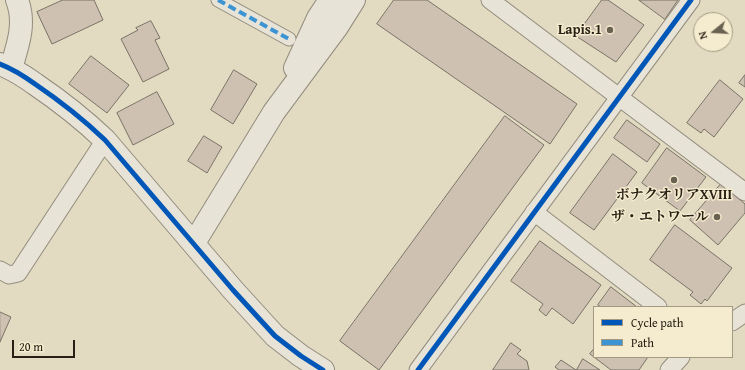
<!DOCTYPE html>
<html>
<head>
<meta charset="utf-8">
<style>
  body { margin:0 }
  #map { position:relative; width:745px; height:370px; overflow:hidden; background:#e2dac1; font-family:"Gentium Book Plus",serif }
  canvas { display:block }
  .legend { position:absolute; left:593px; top:306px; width:140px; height:52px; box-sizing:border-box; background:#f5ebce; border:1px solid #a39a84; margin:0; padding:5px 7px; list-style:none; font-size:12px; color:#282015 }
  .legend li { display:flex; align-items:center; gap:8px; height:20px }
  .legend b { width:20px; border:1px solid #a39a84 }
  .north { position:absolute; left:693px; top:12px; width:40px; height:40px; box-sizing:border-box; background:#f5ebce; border:1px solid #a39a84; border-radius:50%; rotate:252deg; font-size:11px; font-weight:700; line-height:16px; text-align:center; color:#282015 }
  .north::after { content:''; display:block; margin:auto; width:14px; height:18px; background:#696151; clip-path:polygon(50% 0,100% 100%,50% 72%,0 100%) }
  .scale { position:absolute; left:12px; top:340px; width:63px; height:18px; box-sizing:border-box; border:2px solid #282015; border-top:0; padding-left:5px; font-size:12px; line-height:14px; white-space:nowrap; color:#282015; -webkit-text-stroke:3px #f5ebce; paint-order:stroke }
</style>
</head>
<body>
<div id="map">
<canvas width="745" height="370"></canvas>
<ul class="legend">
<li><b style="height:5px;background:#0057b8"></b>Cycle path</li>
<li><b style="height:5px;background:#3c94d3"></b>Path</li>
</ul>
<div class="north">N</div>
<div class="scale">20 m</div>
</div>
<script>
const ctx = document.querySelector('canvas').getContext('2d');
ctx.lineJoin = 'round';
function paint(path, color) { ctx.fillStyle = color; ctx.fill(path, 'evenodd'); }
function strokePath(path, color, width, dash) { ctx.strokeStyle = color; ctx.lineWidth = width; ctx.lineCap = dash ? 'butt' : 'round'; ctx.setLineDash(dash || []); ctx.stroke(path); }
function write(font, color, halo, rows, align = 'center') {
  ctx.font = font + ' "Gentium Book Plus","Noto Serif JP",serif'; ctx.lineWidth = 3; ctx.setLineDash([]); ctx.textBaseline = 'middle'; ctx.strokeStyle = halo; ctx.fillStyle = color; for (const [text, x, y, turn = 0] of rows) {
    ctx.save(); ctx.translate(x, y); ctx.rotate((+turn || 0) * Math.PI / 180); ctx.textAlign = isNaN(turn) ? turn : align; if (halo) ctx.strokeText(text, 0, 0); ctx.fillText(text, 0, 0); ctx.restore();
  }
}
const building = new Path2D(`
  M63 0H94L103 20 52 44 37 12Z
  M394 0H427L577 104 550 144 377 24Z
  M602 0H608L644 25 616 62 576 36Z
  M639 0H678L665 19Z
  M151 21 160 38 155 40 169 69 143 82 121 39 138 30 136 28Z
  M91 56 129 85 107 113 69 84Z
  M234 70 257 84 233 124 211 110Z
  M745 75V87L739 83Z
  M720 80 743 99 714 137 704 129 701 133 687 123Z
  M157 92 174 124 133 145 117 113Z
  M505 116 544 145 379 370 340 341Z
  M627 120 660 144 647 162 614 138Z
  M204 136 222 147 207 173 188 161Z
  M667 148 706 177 680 211 642 183Z
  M613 154 637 172 594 230 570 213Z
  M721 184 745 204V213L718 245 690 220Z
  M675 225 732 268 707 301 705 299 701 304 690 295 693 292 650 260Z
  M540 241 601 285 573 324 552 308 546 316 539 310 543 304 511 281Z
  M611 287 637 307H601L598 305Z
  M0 312 11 317 0 342Z
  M511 343 521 350 517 354 527 361 529 370H493Z
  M594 349V357H648L639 370H611L590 354Z
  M583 359 600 370H559L555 367 561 360 576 370Z`);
const pedestrian = new Path2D(`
  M218 0 289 39`);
const minor = new Path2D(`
  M490 0 745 192
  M534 212 658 307
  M0 270 9 275 18 273 105 140
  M732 322 745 313
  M418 370 691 0
  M669 370 681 357`);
const tertiary = new Path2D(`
  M0 64C13 69 24 76 35 84 60 101 83 119 105 140L233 290 275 336 301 356 323 370
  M11 68C18 45 26 23 17 0
  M295 68 318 18 330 0
  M194 243 274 112 337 27 354 0`);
const quiet = new Path2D(`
  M218 0 289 39`);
const cycleway = new Path2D(`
  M0 64C13 69 24 76 35 84 60 101 83 119 105 140L233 290 275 336 301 356 323 370
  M418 370 691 0`);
const markers = [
  [610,30,4,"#696151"],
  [674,180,4,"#696151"],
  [717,217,4,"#696151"]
];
const poiNames = [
  ["Lapis.1",602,30],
  ["ボナクオリアXVⅢ",674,195,"center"],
  ["ザ・エトワール",709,217]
];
paint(building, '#cfc1b1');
strokePath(building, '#787366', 1);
strokePath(pedestrian, '#928c7d', 15);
strokePath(minor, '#928c7d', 19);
strokePath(tertiary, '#928c7d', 24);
strokePath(pedestrian, '#e7e3d7', 13);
strokePath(minor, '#e7e3d7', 17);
strokePath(tertiary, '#e7e3d7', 22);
strokePath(quiet, '#3c94d3', 4, [8, 4]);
strokePath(cycleway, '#0057b8', 5);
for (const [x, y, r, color] of markers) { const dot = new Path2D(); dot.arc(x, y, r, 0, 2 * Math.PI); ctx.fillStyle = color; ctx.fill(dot); strokePath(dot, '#f5ebce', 1.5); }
write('bold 14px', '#282015', '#f5ebce', poiNames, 'right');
</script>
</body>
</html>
